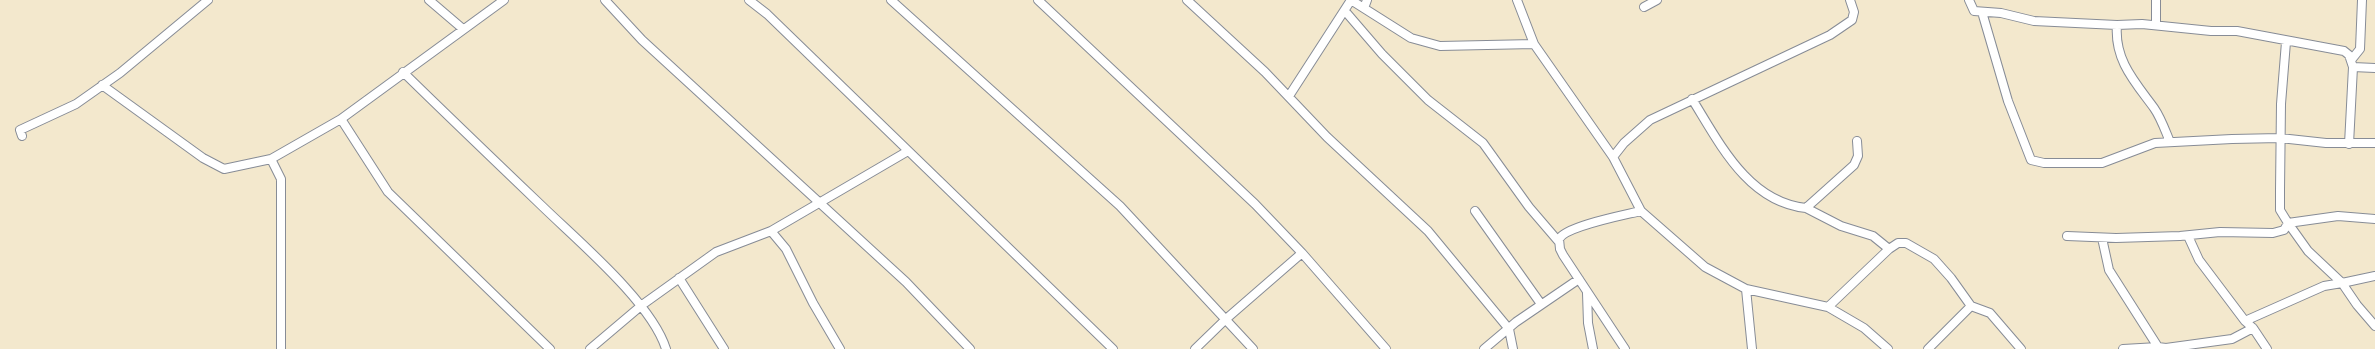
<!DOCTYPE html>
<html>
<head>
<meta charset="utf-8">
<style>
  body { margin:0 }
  canvas { display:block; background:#f3e8cd }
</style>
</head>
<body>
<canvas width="2375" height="349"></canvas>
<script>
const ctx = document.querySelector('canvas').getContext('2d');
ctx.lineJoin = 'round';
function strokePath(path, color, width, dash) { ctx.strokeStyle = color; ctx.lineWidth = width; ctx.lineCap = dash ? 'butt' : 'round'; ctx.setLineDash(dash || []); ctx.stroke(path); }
const minor = new Path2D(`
  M429 0 463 29
  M605 0 642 40 906 282 970 349
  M749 0 767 14 1113 349
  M891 0 1120 206 1253 349
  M1038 0 1255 204 1302 253 1386 349
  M1187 0 1265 72 1327 137 1428 231 1509 329 1513 349
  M1517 0 1534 44 1613 157 1641 211 1705 267 1746 289 1828 307 1864 328 1888 349
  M1969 0 1974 11 2001 13 2034 21 2117 25 2142 24 2211 31H2237L2344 51 2349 55 2353 67 2349 144
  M2156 0V24
  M1644 7 1657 0
  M1364 8 1367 0
  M1345 11 1382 54 1428 100 1483 143 1529 207 1559 242
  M1982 12 2008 101 2031 160 2044 163H2102L2155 143 2232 139 2280 138 2326 143H2375
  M2117 25C2114 60 2135 82 2154 108 2161 118 2165 130 2170 142
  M2286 42 2281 104 2280 190V210L2288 223 2338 216 2375 219
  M2352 59 2360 49 2362 0
  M2353 67 2375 68
  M403 72C449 117 496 162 542 206 578 241 652 303 666 349
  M102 85 203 158 224 169 271 159 341 119 504 0
  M1289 96 1351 0 1411 38 1440 46 1534 44
  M1692 99C1720 144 1748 202 1806 208
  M341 119 388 192 550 349
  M22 136 20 130 76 104 120 73 208 0
  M1857 141 1858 156 1854 165 1806 208 1841 226 1873 236 1889 249 1898 243H1906L1934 259 1951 278 1971 306
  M1613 157 1624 143 1650 120 1830 35 1852 20 1854 12 1850 0
  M271 159 281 179V349
  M1475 211 1541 304
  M771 231 786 249 813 303 840 349
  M2067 236 2116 238 2180 236 2220 232 2273 233 2284 230 2288 223 2308 251 2342 283 2324 286 2245 321 2253 328 2267 349
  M2188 236 2199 260 2245 321
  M2102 238 2109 270 2158 347 2166 348 2232 339 2253 328
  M2375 276 2342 283 2357 305 2375 326
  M679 278 724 349
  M1746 289 1752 349
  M1587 293 1588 323 1593 349
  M1828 307 1889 249
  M590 349 642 305 716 252 771 231 908 151
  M1195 349 1226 319 1302 253
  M1484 349 1516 322 1579 279
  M1625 349 1563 255 1560 249 1559 239C1566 226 1625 215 1641 211
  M1928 349 1971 306 1990 313 2021 349
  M2123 349 2158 347`);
strokePath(minor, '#878c96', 10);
strokePath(minor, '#fff', 8);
</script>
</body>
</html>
